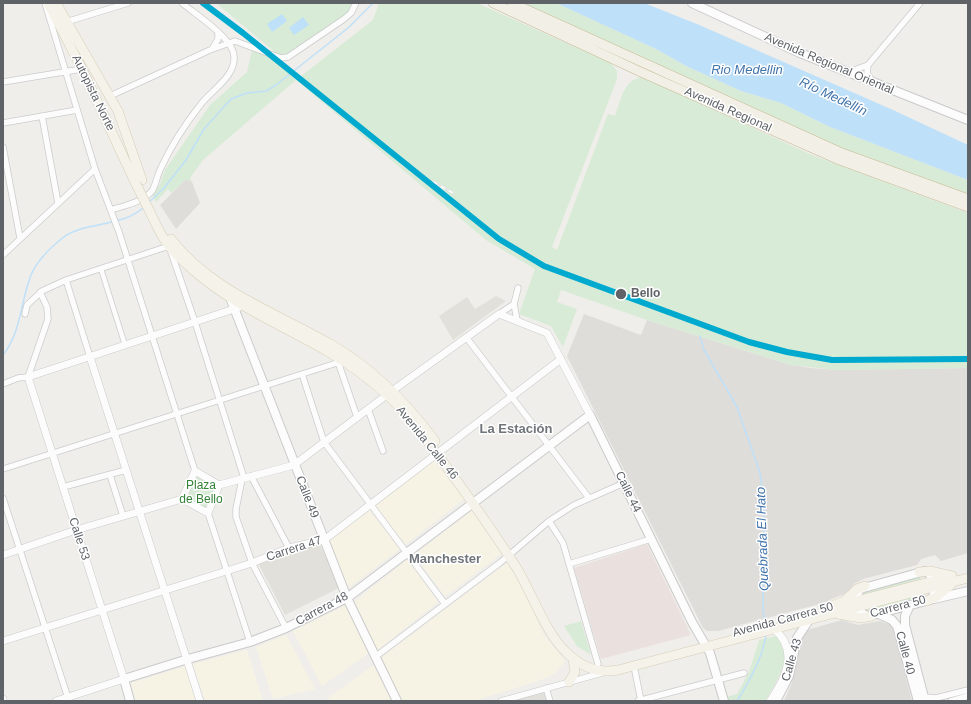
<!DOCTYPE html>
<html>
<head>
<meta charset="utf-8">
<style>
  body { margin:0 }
  #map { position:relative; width:971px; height:704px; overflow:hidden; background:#efeeea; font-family:Helvetica,sans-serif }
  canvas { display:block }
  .frame { position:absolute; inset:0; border:4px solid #5f6368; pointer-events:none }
</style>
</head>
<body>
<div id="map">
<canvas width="971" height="704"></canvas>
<div class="frame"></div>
</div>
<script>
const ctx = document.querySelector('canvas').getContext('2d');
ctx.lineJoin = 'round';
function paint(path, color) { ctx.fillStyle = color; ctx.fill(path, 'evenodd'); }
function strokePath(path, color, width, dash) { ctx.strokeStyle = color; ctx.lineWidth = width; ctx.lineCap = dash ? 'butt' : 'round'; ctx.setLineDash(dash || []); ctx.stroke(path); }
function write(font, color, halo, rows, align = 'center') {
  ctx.font = font + ' Helvetica,sans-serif'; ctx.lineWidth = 3; ctx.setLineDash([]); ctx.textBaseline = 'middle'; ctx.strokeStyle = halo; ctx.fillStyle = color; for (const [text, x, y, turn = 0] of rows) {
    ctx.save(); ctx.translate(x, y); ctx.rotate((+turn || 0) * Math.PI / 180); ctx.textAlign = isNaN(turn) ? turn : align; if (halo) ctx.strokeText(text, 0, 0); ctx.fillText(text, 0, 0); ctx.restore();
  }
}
const commercial = new Path2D(`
  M434 460 464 499 405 545 375 505Z
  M369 510 400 549 347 589 329 541Z
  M472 510 501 554 445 596 414 555Z
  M408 559 438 602 376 651 354 602Z
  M507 563 529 600 543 634 565 661 555 673 544 679 474 701H401L381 658Z
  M346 605 369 653 322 686 293 631Z
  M286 635 315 689 273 699 256 647Z
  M247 650 263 701H205L193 664Z
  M375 664 392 701H330L328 698Z
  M186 666 197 701H136L131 683Z`);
const industrial = new Path2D(`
  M186 179 192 182 200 203 176 229 160 205Z
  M584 314 641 335 647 320 791 365 811 368 837 370 968 368V553L941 561 935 555 921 559 917 565 863 579 854 584 848 592 823 603 718 631H707L703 628 567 356Z
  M842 620 858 625 880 621 890 624 894 630 912 701H784L793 680 801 640 807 630Z`);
const education = new Path2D(`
  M496 296 506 301 453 340 439 316 467 297 475 309Z
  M319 542 339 588 285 615 258 563Z
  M544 691 547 701H512Z`);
const medical = new Path2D(`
  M647 544 691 635 601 659 574 568Z`);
const green = new Path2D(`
  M216 3H357L351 13 282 58Z
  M379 3H477L611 63 617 71V79L552 247 557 250 608 114 615 116C621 100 623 80 642 77L812 155 968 213V368L837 370 791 365 647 320 561 290 557 302 577 309 563 347 551 326 519 314 535 269 486 240 296 80 203 160 190 178 192 182 186 179 171 193 168 189 156 202 152 194 159 186 165 170 210 105 247 72 252 50 271 57 296 80 373 20Z
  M520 3H556L656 49 686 66 741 91 781 103 830 127 968 180V196L826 142Z
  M195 474 218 486 207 510 184 498Z
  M919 577 926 581 860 597 867 591Z
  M929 592 922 599 870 612 863 609Z
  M581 621 591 655 577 646 564 626Z
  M776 636C799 647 774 688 765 701H728L727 697 737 694 749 672 759 640Z`);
const water = new Path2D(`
  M556 3H644L697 24 893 110 968 145V180L830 127 781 103 741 91 686 66 656 49Z
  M282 14 287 21 272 32 267 24Z
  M303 17 309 25 294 35 289 28Z`);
const stream = new Path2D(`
  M148 203 164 188 186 160 204 129 231 99 247 93 266 91 276 85 348 28 373 3
  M700 336 704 350 737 407 760 473 764 506 763 610 766 628
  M3 355C20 334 20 307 29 281 33 265 48 250 60 240 82 220 121 229 144 207
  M737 701C749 682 763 658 766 635`);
const pedestrian = new Path2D(`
  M101 269 125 345`);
const minor = new Path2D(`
  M45 3 95 169 119 232 195 471
  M66 22 128 3
  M212 49 218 39V33
  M868 65 867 73 872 81
  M849 72 868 65 920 3
  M3 82 82 69
  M110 96 210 50 235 41 281 58 288 57 344 19 351 13 356 3
  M42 116 58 203
  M3 123 77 110
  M3 147 20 238
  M111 210C123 206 143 202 152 191 156 185 157 175 161 168 171 146 186 123 201 104 212 90 236 76 234 56 233 38 195 14 182 3
  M3 255 95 169
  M66 280 90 357
  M25 314 27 305 42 291 66 280 169 246 195 322 244 478
  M499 314 514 304
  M517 320 514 304 518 288
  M466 337 589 498
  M337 359 357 417
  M302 374 324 442 445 604
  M3 384 18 378 28 377 48 319 47 307 40 292
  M368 409 383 451
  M3 469 343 361
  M110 475 123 516
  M251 476 289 548
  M242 479 236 509V517L252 563 286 628
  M63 487 126 470
  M3 498 69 701
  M208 513 250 642
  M549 521 563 543 598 664
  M569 564 651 539
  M375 657 501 562 549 521 574 505 624 483
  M634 666 641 701
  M546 688 550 701
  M924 697 936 698 968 690
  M501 701 602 673
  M638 701 744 673
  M951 701 968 696`);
const tertiary = new Path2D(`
  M90 357 200 701
  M195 471 219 485 208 513 182 499Z
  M219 485 294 465 392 391 499 314 547 333 590 415
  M3 555 76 530 182 499
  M3 641 252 563 289 548 324 540 561 359
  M3 699V701
  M56 701 124 679 28 377 240 307
  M770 701C786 678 799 650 774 629`);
const secondary = new Path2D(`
  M692 3 800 53 968 120
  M229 295 347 598 397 701
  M925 571C935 576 939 592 930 600L869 616C859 615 856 607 855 598L860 589Z
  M934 599 968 591
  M910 605 905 616V625L925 701
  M879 614 892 620 897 626 918 701
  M130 701 124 679 188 659 250 642 286 628 347 598 590 415 692 622 710 653 724 701
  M776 701 789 676 797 638 809 620`);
const primary = new Path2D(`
  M48 3 82 69 136 184
  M56 3 118 111 142 180
  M149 210C155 222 160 235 169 246 176 255 184 262 193 270 234 306 280 324 327 351 361 371 395 398 419 430 453 475 486 520 516 567 531 591 546 634 566 652 580 666 598 674 618 670L968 578
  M171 239C211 291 277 313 332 345 373 369 407 403 435 441
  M919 572 930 571 952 576
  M927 601 936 597 951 585
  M837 606 952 576
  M825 609 844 601 857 589 865 586
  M838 614 861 618 872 616
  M569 682 575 672 573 659`);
const trunk = new Path2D(`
  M493 3 643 73 837 159 968 207
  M512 3 842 153 968 199`);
const rail = new Path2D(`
  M433 182 453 193`);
const primaryBridge = new Path2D(`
  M136 184 149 210`);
const metro1 = new Path2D(`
  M203 3 243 33 499 239 544 266 749 342 787 352 832 360 968 359`);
const markers = [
  [621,294,6,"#5f6368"]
];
const streetNames = [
  ["Avenida Regional Oriental",829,64,23],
  ["Autopista Norte",93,93,64],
  ["Avenida Regional",728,110,24],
  ["Avenida Calle 46",427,443,51],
  ["Calle 44",628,492,64],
  ["Calle 49",307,497,69],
  ["Calle 53",79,539,72],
  ["Carrera 47",294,549,-18],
  ["Carrera 50",898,607,-15],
  ["Carrera 48",322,609,-28],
  ["Avenida Carrera 50",783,620,-15],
  ["Calle 40",905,653,75],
  ["Calle 43",792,660,-74]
];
const stopNames = [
  ["Bello",631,294]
];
const parkNames = [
  ["Plaza",201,486],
  ["de Bello",201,500]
];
const waterNames = [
  ["Rio Medellin",747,70],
  ["Río Medellín",833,97,25],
  ["Quebrada El Hato",763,539,-92]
];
const neighbourhoodNames = [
  ["La Estación",516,429],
  ["Manchester",445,559]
];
paint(commercial, '#f7f3e4');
paint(industrial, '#dfddda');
paint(education, '#e2e0da');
paint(medical, '#eae0de');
paint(green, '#d8ebd6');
paint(water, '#bfe0f9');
strokePath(stream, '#bfe0f9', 1.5);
strokePath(pedestrian, '#cbcccc', 6);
strokePath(minor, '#cbcccc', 7);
strokePath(tertiary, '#cbcccc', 8);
strokePath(secondary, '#cacacb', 10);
strokePath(primary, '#d7ceb8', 10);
strokePath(trunk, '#c8b996', 10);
strokePath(pedestrian, '#fdfcfc', 4.5);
strokePath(minor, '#fdfcfc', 5.5);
strokePath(tertiary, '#fdfcfc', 7);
strokePath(secondary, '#fdfcfc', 8);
strokePath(primary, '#f4f2e9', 9);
strokePath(trunk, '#f2f0e6', 9);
strokePath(rail, '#e4e4e4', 3);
strokePath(rail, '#fff', 1.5, [4.5]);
strokePath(primaryBridge, '#d7ceb8', 10, []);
strokePath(primaryBridge, '#f4f2e9', 9);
strokePath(metro1, '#00a9ce', 6);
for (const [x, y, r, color] of markers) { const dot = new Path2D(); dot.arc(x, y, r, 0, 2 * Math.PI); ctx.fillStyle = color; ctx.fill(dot); strokePath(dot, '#fff', 1.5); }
write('12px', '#5f6368', '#fff', streetNames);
write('bold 12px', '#5f6368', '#fff', stopNames, 'left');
write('12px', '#348238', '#fff', parkNames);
write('italic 13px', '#4174aa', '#fff', waterNames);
write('bold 13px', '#70757a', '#fff', neighbourhoodNames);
</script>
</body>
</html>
